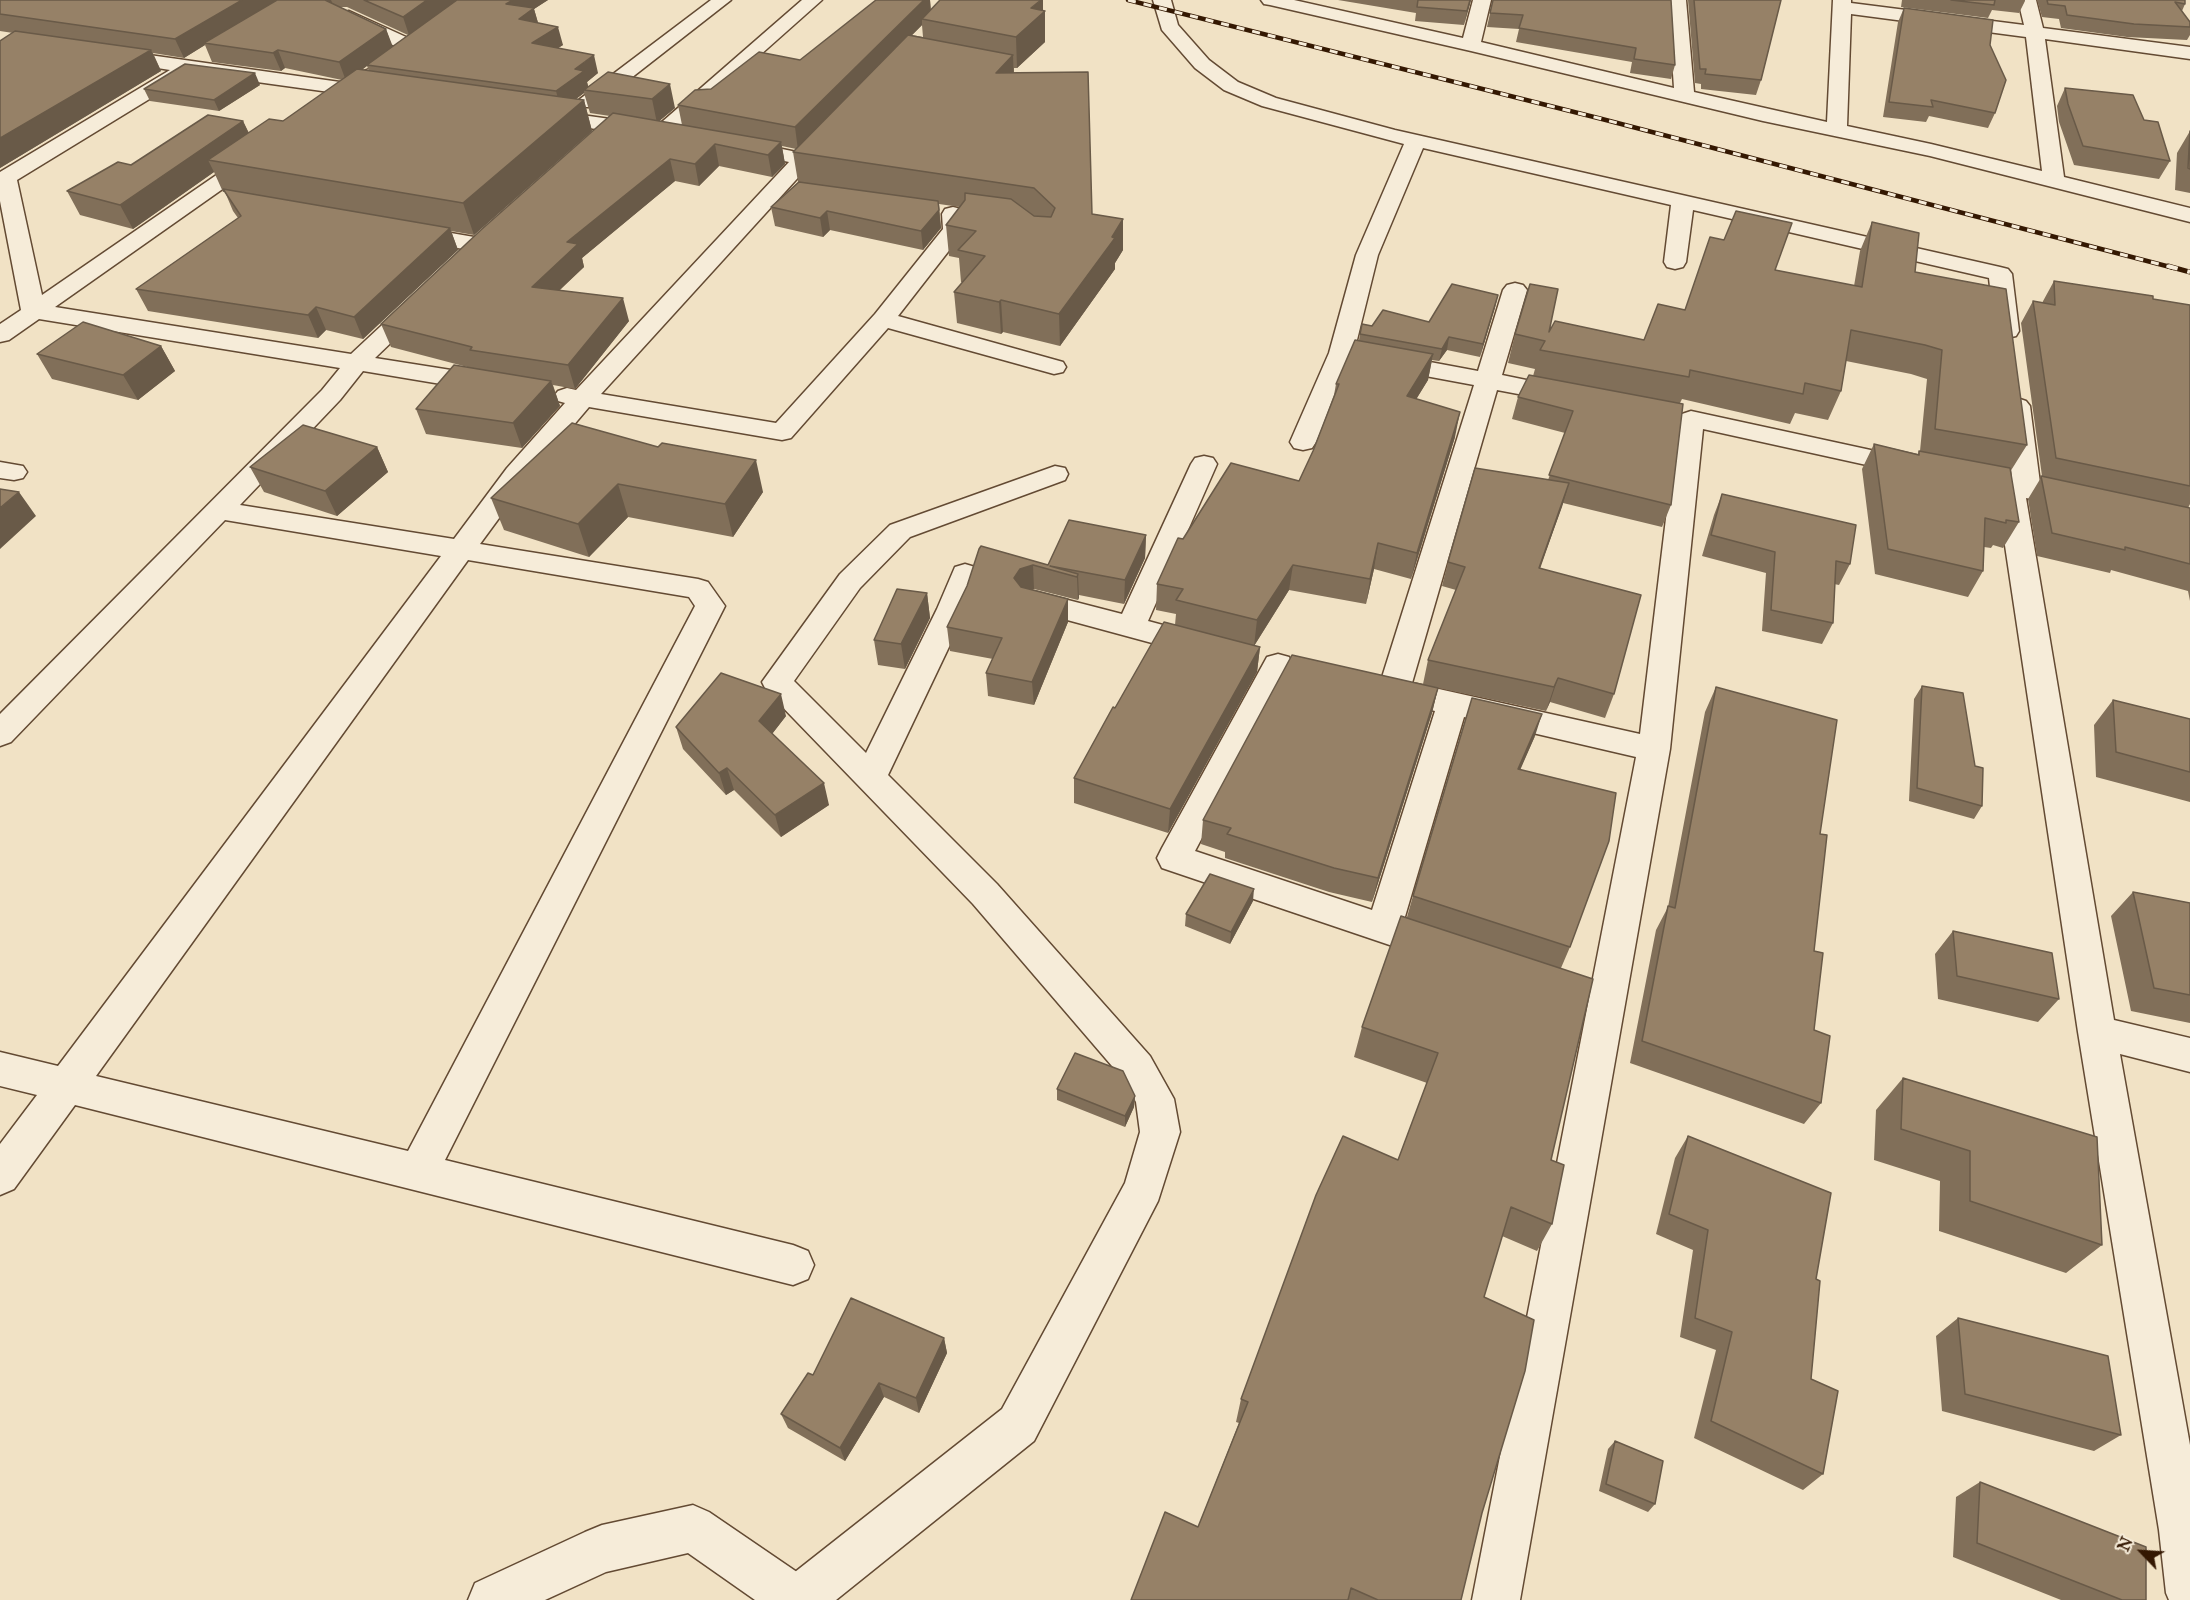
<!DOCTYPE html>
<html>
<head>
<meta charset="utf-8">
<style>
  body { margin:0 }
  #map { position:relative; width:2190px; height:1600px; overflow:hidden; background:#f1e2c5; font-family:"IM FELL Great Primer",serif }
  canvas { display:block }
  .north { position:absolute; left:2112px; top:1522px; width:60px; height:60px; -webkit-text-stroke:4px #f6ecd9; paint-order:stroke; rotate:295deg; font-size:16px; font-weight:700; line-height:24px; text-align:center; color:#341802 }
  .north::after { content:''; display:block; margin:auto; width:21px; height:27px; background:#341802; clip-path:polygon(50% 0,100% 100%,50% 72%,0 100%) }
</style>
</head>
<body>
<div id="map">
<canvas width="2190" height="1600"></canvas>
<div class="north">N</div>
</div>
<script>
const ctx = document.querySelector('canvas').getContext('2d');
ctx.lineJoin = 'round';
function strokePath(path, color, width, dash) { ctx.strokeStyle = color; ctx.lineWidth = width; ctx.lineCap = dash ? 'butt' : 'round'; ctx.setLineDash(dash || []); ctx.stroke(path); }
function paint(path, color) { ctx.fillStyle = color; ctx.fill(path, 'evenodd'); }
const minor = new Path2D(`
  M711 0H731L594 107H580L577 103 580 99Z
  M802 0H822L669 136C660 139 655 134 646 136L546 122 539 120 536 116 539 112 546 110 646 124 655 128Z
  M1153 0H1171L1178 25 1209 60 1238 82 1276 98 1395 130 2000 267 2008 269 2012 274 2019 331 2016 336 2007 338 1998 336 1995 331 1989 278 1693 210 1686 262 1683 267 1675 269 1667 267 1664 262 1671 205 1423 148 1378 255 1355 348 1478 371 1503 290 1507 285 1515 283 1523 285 1527 290 1502 375 1575 390 1579 395 1575 400 1566 403 1497 390 1412 683 1640 734 1678 419 1682 414 1691 411 1912 459 1921 461 1925 467 1921 473 1912 475 1703 429 1670 749 1520 1600H1472L1636 757 1464 717 1404 920 1450 936 1455 946 1450 956 1437 961 1162 868 1157 858 1162 848 1267 657 1278 654 1289 657 1293 665 1195 851 1372 910 1435 711 1382 698 1378 690 1474 385 1350 362 1316 442 1312 448 1303 450 1294 448 1290 442 1329 353 1356 255 1404 144 1262 106 1224 90 1195 68 1162 30Z
  M1261 0H1294L1463 38 1473 0H1491L1481 42 1674 88 1668 0H1686L1694 92 1827 122 1833 0H1851V3L2024 25 2018 0H2036L2043 28 2190 47V59L2045 39 2064 177 2190 208V222L1930 156 1763 121 1471 51 1270 5 1264 4ZM1851 14 2026 37 2042 171 1931 144 1847 126Z
  M349 11 417 42 419 46 417 50H403L343 21 340 17 343 13Z
  M114 50 347 83C358 75 366 66 380 69L383 73 358 93 351 95 192 73 17 180 42 295 247 154 254 152 261 154 264 158 261 162 55 307 351 354 411 298 419 296 427 298 431 303 427 308 375 358 489 376 498 379 502 384 498 389 489 392 363 371 340 400 240 505 454 539 507 468 565 403 558 401 554 396 558 391 567 388 576 390 789 162 732 150 729 146 732 142 739 140 811 155 815 159 601 394 776 423 875 314 943 229 942 214 945 209 953 207 961 209 964 214 965 230 898 316 1063 362 1066 367 1063 372 1054 374 888 328 791 438 782 440 589 407 527 480 480 544 698 579 708 582 725 606 445 1160 793 1245 808 1251 814 1265 808 1279 793 1285 75 1105 14 1189 0 1195V1144L37 1095 0 1086V1052L58 1066 441 556 225 520 11 742 0 746V714L322 390 340 368 39 319 9 340 0 342V324L21 310 0 201V172L170 70 107 60 104 56 107 52ZM468 560 689 597 695 606 408 1151 96 1076Z
  M410 226 480 238 488 240 491 245 488 250 480 252 402 238 399 233 402 228Z
  M2017 398 2026 401 2030 406 2040 483 2087 493 2091 499 2087 505 2077 508 2026 498 2114 1020 2190 1038V1072L2120 1054 2190 1445V1600H2169L2166 1593 2159 1530 2078 1032 1997 492 1958 484 1955 478 1958 472 1968 470 2012 478 2004 406 2008 401Z
  M1204 456 1213 458 1217 464 1148 621 1211 638 1215 645 1211 652 1200 656 1023 608 1018 601 1023 594 1033 591 1122 614 1191 464 1195 458Z
  M0 462 23 466 27 472 23 478 14 480 0 478Z
  M1055 466 1065 468 1068 474 1065 480 910 537 860 588 794 681 866 753 937 609 955 567 965 564 975 567 979 574 967 609 888 775 997 884 1150 1056 1174 1099 1180 1132 1158 1201 1034 1441 836 1600H774L781 1583 1002 1409 1125 1183 1140 1132 1136 1102 1124 1080 973 904 766 690 762 682 840 574 890 525Z`);
const tertiary = new Path2D(`
  M693 1505 709 1512 813 1583 820 1600H755L688 1553 606 1572 545 1600H468L475 1583 585 1532 602 1525Z`);
const railFar1 = new Path2D(`
  M1128 0 1602 119 2174 268`);
const rail = new Path2D(`
  M2168 266 2190 272`);
const wall = new Path2D(`
  M0 0H548L534 9 538 23 563 45 558 48 598 73 587 82 588 87 608 72 675 108 659 121 682 125 678 105 711 89 800 60 930 0 931 10H1043L1045 42 1017 68H1014V73L1092 214 1123 219V250L1115 263V269L1060 346 1003 332 1001 334 957 323 954 292 963 282H961L959 258 949 256 946 225 960 207 939 204 941 228 923 250 830 230 823 237 775 226 771 207 798 182 793 152 796 149 782 146 785 164 772 177 719 166 699 186 675 181 582 258 584 267 560 290 629 321 575 389 553 385 560 406 522 448 426 434 416 409 475 369 391 347 381 324 610 116 590 113 584 93 576 99 584 100 592 131 474 235 451 231 458 250 363 339 326 330 318 338 148 311 136 289 238 218 233 211 225 192H223L214 172 133 229 80 215 67 191 243 121 249 133 283 121 342 80 285 68 281 71 212 62 205 45 184 58 153 53 161 71 0 168V41L13 33 0 31ZM338 7H347L408 35 392 47 386 29ZM922 25 923 37 912 35ZM367 66 369 71 362 70Z
  M1338 0H1471L1464 25 1415 21 1416 13Z
  M1493 0H1671L1675 65 1671 79 1630 73 1632 62 1516 42 1519 29 1487 27Z
  M1688 0H1781L1761 80 1756 95 1701 89V84L1695 83Z
  M1902 0H2025V1L2019 13 1992 10 1988 18 1901 7Z
  M2037 0H2185V4L2182 11 2190 22V35L2187 40 2127 37 2061 28 2059 19 2042 17Z
  M1904 8 1990 45 1995 113 1988 128 1929 116 1926 122 1883 117 1898 22Z
  M260 85 219 111 150 101 144 89Z
  M2065 88 2144 120 2170 161 2159 179 2074 165 2059 122 2057 106Z
  M2190 131V193L2175 190 2177 153Z
  M1872 222 1915 272 2027 445 2010 472 2019 522 2003 548 1993 545 1991 548 1984 547 1983 571 1968 597 1875 574 1862 469 1874 444 1918 454 1919 451H1920L1927 379 1911 374 1846 361 1841 391 1828 420 1795 413 1790 424 1682 399 1680 403 1671 505 1662 527 1563 503 1540 569 1614 694 1605 718 1550 702 1546 711 1438 688 1432 713 1372 902 1329 892 1225 858V852L1201 844 1203 820 1423 684 1428 660 1456 590 1442 586 1448 562 1548 480 1565 433 1512 419 1518 397 1533 376 1535 369 1508 363 1515 334 1549 332 1644 340 1685 310 1775 270 1854 286 1860 251Z
  M2054 281 2190 486V504L2188 508H2190V601L2188 591 2111 570 2110 573 2037 556 2028 499 2042 476 2021 323 2033 301 2042 303Z
  M1498 295 1480 357 1447 350 1439 361 1432 360 1428 380 1416 399 1455 437 1411 579 1374 569 1366 604 1289 590 1254 646 1260 647 1257 672 1168 833 1074 803V778L1115 708 1175 625 1176 614 1156 610 1157 584 1183 539 1299 481 1313 451 1334 395 1336 384 1359 340 1360 334 1372 326 1429 322Z
  M161 346 175 371 138 400 52 379 37 354Z
  M572 423 763 492 733 537 628 517 589 557 504 530 491 498Z
  M377 447 388 472 337 516 264 492 250 467Z
  M1722 494 1850 564 1839 585 1834 584 1833 623 1822 644 1762 631 1766 573 1702 556 1714 515Z
  M1146 535 1145 558 1124 604 1079 595 1078 600 1034 589H1032L1068 622 1034 705 988 696 986 673 993 659 950 651 947 627 967 586 979 549 1048 565Z
  M927 593 930 618 905 669 878 665 874 640Z
  M1922 686 1982 806 1974 819 1909 801 1914 699Z
  M1716 687 1820 834 1814 951V1030L1821 1103 1804 1124 1630 1063 1656 930 1668 907 1705 712Z
  M2113 700 2190 719V802L2096 777 2094 725Z
  M786 716 772 734 829 805 781 837 734 790 726 795 683 749 676 727Z
  M1535 736 1520 769 1570 947 1561 968 1551 1160 1552 1224 1537 1251 1502 1236 1484 1297 1482 1513 1461 1600H1131L1198 1527 1239 1423 1236 1422 1241 1399 1398 1160 1427 1083 1354 1057 1362 1027 1407 917 1413 896Z
  M2133 892 2190 903V1023L2131 1011 2111 916Z
  M1253 901 1230 944 1185 926 1186 914Z
  M1953 931 2059 999 2038 1022 1938 999 1935 954Z
  M1903 1078 2102 1245 2066 1273 1939 1231 1940 1181 1874 1160 1876 1110Z
  M1057 1089 1135 1096 1134 1107 1125 1127 1057 1100Z
  M1688 1136 1816 1279 1811 1379 1823 1474 1803 1490 1694 1438 1716 1350 1680 1337 1693 1250 1656 1234 1675 1158Z
  M1958 1318 2121 1435 2094 1451 1942 1411 1936 1336Z
  M944 1338 947 1353 919 1413 884 1397 845 1461 788 1428 781 1414 813 1375Z
  M1615 1441 1655 1504 1648 1512 1599 1491 1608 1449Z
  M1980 1482 2146 1600H2061L1953 1557 1956 1497Z`);
const shadedWall = new Path2D(`
  M242 0H279L204 43 205 45 184 58 175 39Z
  M324 0H331L334 7Z
  M427 0H458L409 35 403 17Z
  M513 0H548L534 9 539 26 524 37 506 4Z
  M924 0H930L931 16 922 19V25L798 150 795 127Z
  M1041 0H1043V12L1045 11V42L1017 68 1016 37 1031 8Z
  M1470 0H1471L1464 25 1467 11Z
  M558 27 563 45 537 61 532 43Z
  M386 29 393 47 346 81 339 62Z
  M151 50 161 71 0 168V138Z
  M278 50 285 68 281 71 273 53Z
  M594 55 598 73 587 82 589 89 584 90V93L561 110 556 91 575 69Z
  M1013 55 1014 84 996 73Z
  M255 73 260 85 219 111 214 100Z
  M670 84 675 108 657 123 652 99Z
  M584 100 592 131 474 235 463 203Z
  M243 121 254 145 208 160 214 172 133 229 120 205Z
  M781 142 785 164 772 177 768 155Z
  M715 144 719 166 699 186 695 164Z
  M670 159 675 181 582 258 584 267 539 309 532 287 567 242Z
  M939 210 941 228 923 250 921 231Z
  M827 211 830 230 823 237 820 218Z
  M1123 219V250L1115 263V269L1060 346 1059 314 1112 237Z
  M450 228 458 250 363 339 354 317Z
  M1498 295 1495 308 1480 357 1483 344Z
  M623 298 629 321 575 389 568 365Z
  M1001 300 1003 332 1001 334 999 302Z
  M316 307 326 330 318 338 308 315Z
  M1449 337 1447 350 1439 361 1442 349Z
  M161 346 175 371 138 400 123 375Z
  M1433 354 1428 380 1403 421 1407 396Z
  M551 381 560 406 522 448 513 423Z
  M1460 412 1455 437 1411 579 1417 553Z
  M377 447 388 472 337 516 325 491Z
  M756 460 763 492 733 537 725 504Z
  M1569 483 1562 507 1531 592 1539 568Z
  M618 484 628 517 589 557 578 524Z
  M19 492 36 516 0 549V508Z
  M1146 535 1145 558 1124 604 1125 580Z
  M1378 543 1374 569 1366 604 1370 579Z
  M1033 565 1034 589 1021 593 1014 578 1020 569Z
  M1293 565 1289 590 1254 646 1257 620Z
  M1078 574 1079 598 1078 600 1077 577Z
  M927 593 930 618 905 669 901 644Z
  M1068 599V622L1034 705 1032 682Z
  M1260 647 1257 672 1168 833 1170 809Z
  M1558 678 1550 702 1546 711 1554 687Z
  M1438 688 1432 713 1372 902 1378 878Z
  M781 694 786 716 765 743 759 721Z
  M1542 714 1535 736 1511 791 1518 769Z
  M727 768 734 790 726 795 719 773Z
  M824 783 829 805 781 837 775 815Z
  M1254 889 1253 901 1230 944 1231 932Z
  M1135 1096 1134 1107 1125 1127V1116Z
  M944 1338 947 1353 919 1413 916 1398Z
  M879 1383 884 1397 845 1461 840 1448Z`);
const building = new Path2D(`
  M0 0H242L175 39 0 14Z
  M277 0H325L386 29 339 62 278 50 273 53 204 43Z
  M364 0H427L403 17Z
  M457 0H513L506 4 534 8 519 19 558 27 532 43 594 55 575 69 584 71 556 91 367 65Z
  M876 0H924L795 127 678 105 695 90 711 89 759 52 800 60Z
  M940 0H1041L1031 8 1045 11 1016 37 922 19Z
  M1418 0H1470L1467 11 1417 7Z
  M1493 0H1671L1675 65 1634 59 1636 48 1519 28 1523 15 1490 13Z
  M1694 0H1781L1761 80 1705 74 1706 69H1700Z
  M1951 0H1995L1994 5Z
  M2047 0H2185V4L2175 2 2190 22V27L2134 24 2067 15 2065 6 2048 4Z
  M1904 8 1993 20 1990 45 2006 80 1995 113 1931 100 1933 107 1889 102Z
  M15 31 151 50 0 138V41Z
  M908 35 1013 55 996 73 1088 72 1092 214 1123 219 1112 237 1115 238 1059 314 1001 300 999 302 954 292 985 256 958 250 976 231 946 225 965 200V193L1011 199 1034 216 1051 217 1055 208 1034 188 793 152Z
  M185 64 255 73 214 100 144 89Z
  M357 69 584 100 463 203 208 160 269 119 283 121Z
  M608 72 670 84 652 99 584 90Z
  M2065 88 2133 95 2144 120 2158 122 2170 161 2083 146 2068 104Z
  M613 113 781 142 768 155 715 144 695 164 670 159 567 242 578 244 532 287 623 298 568 365 470 350 472 347 381 324 482 229Z
  M208 115 243 121 120 205 67 191 118 162 131 165Z
  M2190 131V169L2188 168Z
  M799 182 938 201 939 210 921 231 827 211 820 218 771 207Z
  M223 189 450 228 354 317 316 307 308 315 136 289 241 216Z
  M1736 211 1792 223 1775 270 1862 287 1872 222 1919 233 1915 272 2006 289 2027 445 1935 429 1942 350 1925 345 1851 330 1841 391 1805 383 1803 394 1690 370 1689 377 1540 350 1545 341 1515 334 1530 284 1558 289 1549 332 1555 321 1644 340 1658 304 1685 310 1710 237 1724 240Z
  M2054 281 2153 296V299L2190 305V486L2056 458 2033 301 2055 305Z
  M1452 284 1498 295 1483 344 1449 337 1442 349 1360 334 1362 324 1372 326 1383 310 1429 322Z
  M83 322 161 346 123 375 37 354Z
  M1355 340 1433 354 1407 396 1460 412 1417 553 1378 543 1370 579 1293 565 1257 620 1176 600 1183 589 1157 584 1178 538 1183 539 1231 463 1299 481 1313 451 1339 384H1336Z
  M454 365 551 381 513 423 416 409Z
  M1529 375 1683 404 1671 505 1549 475 1573 411 1518 397Z
  M572 423 658 447 662 443 756 460 725 504 618 484 578 524 491 498Z
  M303 425 377 447 325 491 250 467Z
  M1874 444 1919 455V451L2010 468 2019 522 2006 520V523L1985 518 1983 571 1888 549Z
  M1475 468 1569 483 1539 568 1641 595 1614 694 1558 678 1554 687 1428 660 1465 567 1448 562Z
  M2041 476 2190 508V564L2125 547V550L2052 533Z
  M0 489 19 492 0 508Z
  M1722 494 1856 525 1850 564 1836 561 1833 623 1771 610 1775 552 1711 535Z
  M1069 520 1146 535 1125 580 1050 566 1078 574 1077 577 1033 565 1020 569 1014 578 1021 587 1068 599 1032 682 986 673 1002 638 947 627 967 586 979 549 981 546 1048 565Z
  M897 589 927 593 901 644 874 640Z
  M1164 622 1260 647 1170 809 1074 778 1113 707 1115 708Z
  M1292 655 1438 688 1378 878 1334 868 1227 834 1231 828 1203 820Z
  M721 673 781 694 759 721 824 783 775 815 727 768 719 773 676 727Z
  M1922 686 1963 693 1975 766 1983 768 1982 806 1917 788Z
  M1716 687 1837 720 1820 834 1827 835 1814 951 1823 953 1814 1030 1830 1036 1821 1103 1642 1041 1668 906 1675 908Z
  M1472 698 1542 714 1518 769 1616 793 1609 841 1570 947 1413 896Z
  M2113 700 2190 719V772L2116 752Z
  M1210 874 1254 889 1231 932 1186 914Z
  M2133 892 2190 903V995L2154 988Z
  M1401 916 1593 979 1551 1160 1564 1165 1552 1224 1511 1207 1484 1297 1534 1320 1525 1371 1482 1513 1461 1600H1378L1351 1588 1348 1600H1131L1165 1512 1198 1527 1248 1402 1241 1399 1316 1195 1343 1136 1398 1160 1438 1053 1362 1027Z
  M1953 931 2052 953 2059 999 1957 976Z
  M1075 1053 1123 1071 1135 1096 1125 1116 1057 1089Z
  M1903 1078 2097 1137 2102 1245 1970 1201V1151L1901 1129Z
  M1688 1136 1831 1193 1816 1279 1820 1281 1811 1379 1838 1391 1823 1474 1711 1421 1732 1332 1695 1318 1708 1230 1669 1214Z
  M851 1298 944 1338 916 1398 879 1383 840 1448 781 1414 808 1373 813 1375Z
  M1958 1318 2108 1356 2121 1435 1965 1394Z
  M1615 1441 1663 1461 1655 1504 1606 1484Z
  M1980 1482 2146 1547V1600H2122L1977 1543Z`);
strokePath(minor, '#634a33', 3);
strokePath(tertiary, '#634a33', 3);
paint(minor, '#f6ecd9');
paint(tertiary, '#f6ecd9');
strokePath(railFar1, '#341802', 4.5);
strokePath(rail, '#341802', 5);
strokePath(railFar1, '#f6ecd9', 3, [8]);
strokePath(rail, '#f6ecd9', 4, [10]);
paint(wall, '#816f59');
paint(shadedWall, '#695a48');
paint(building, '#968167');
strokePath(building, '#695a48', 1.5);
</script>
</body>
</html>
